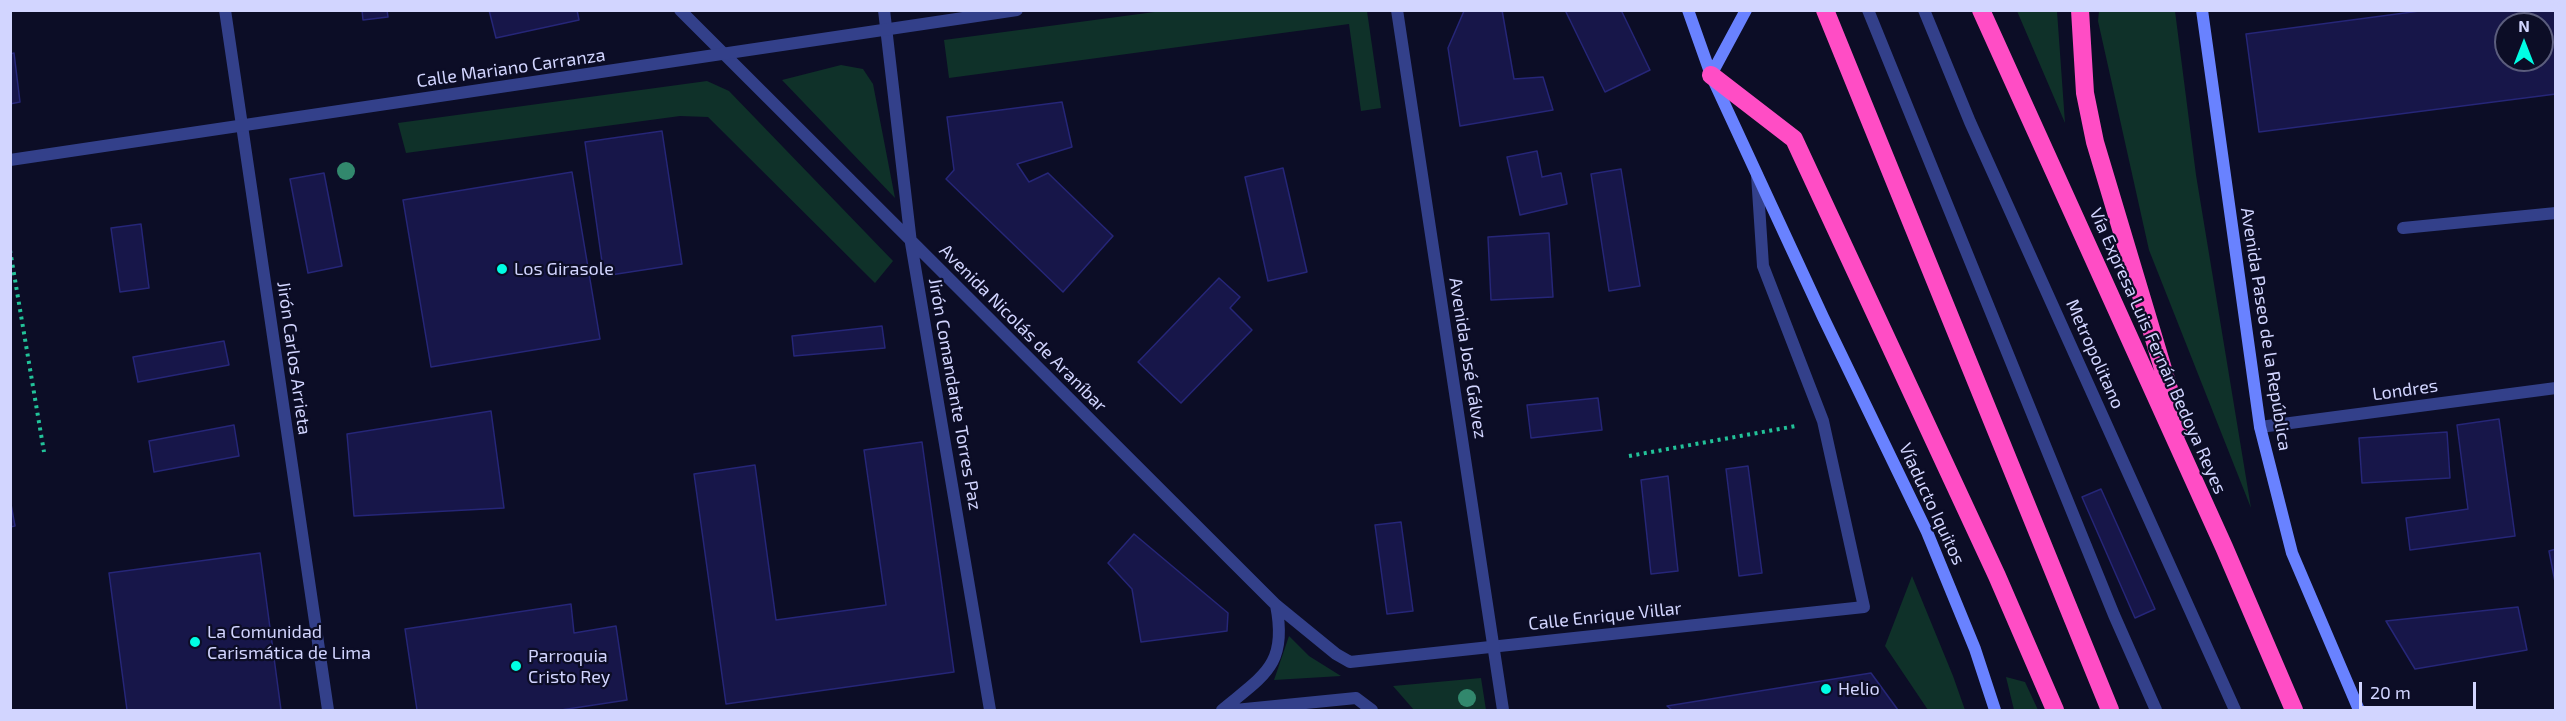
<!DOCTYPE html>
<html>
<head>
<meta charset="utf-8">
<style>
  body { margin:0 }
  #map { position:relative; width:2566px; height:721px; overflow:hidden; background:#0c0d26; font-family:"Exo 2",sans-serif }
  canvas { display:block }
  .frame { position:absolute; inset:0; border:12px solid #d2d5ff; pointer-events:none }
  .north { position:absolute; left:2494px; top:12px; width:60px; height:60px; box-sizing:border-box; background:#0c0d26; border:2px solid #5b5d7d; border-radius:50%; rotate:0deg; font-size:16px; font-weight:700; line-height:24px; text-align:center; color:#d2d5ff }
  .north::after { content:''; display:block; margin:auto; width:21px; height:27px; background:#00fde4; clip-path:polygon(50% 0,100% 100%,50% 72%,0 100%) }
  .scale { position:absolute; left:2359px; top:682px; width:117px; height:27px; box-sizing:border-box; border:3px solid #d2d5ff; border-top:0; padding-left:8px; font-size:18px; line-height:21px; white-space:nowrap; color:#d2d5ff; -webkit-text-stroke:4px #0c0d26; paint-order:stroke }
</style>
</head>
<body>
<div id="map">
<canvas width="2566" height="721"></canvas>
<div class="frame"></div>
<div class="north">N</div>
<div class="scale">20 m</div>
</div>
<script>
const ctx = document.querySelector('canvas').getContext('2d');
ctx.lineJoin = 'round';
function paint(path, color) { ctx.fillStyle = color; ctx.fill(path, 'evenodd'); }
function strokePath(path, color, width, dash) { ctx.strokeStyle = color; ctx.lineWidth = width; ctx.lineCap = dash ? 'butt' : 'round'; ctx.setLineDash(dash || []); ctx.stroke(path); }
function write(font, color, halo, rows, align = 'center') {
  ctx.font = font + ' "Exo 2",sans-serif'; ctx.lineWidth = 4.5; ctx.setLineDash([]); ctx.textBaseline = 'middle'; ctx.strokeStyle = halo; ctx.fillStyle = color; for (const [text, x, y, turn = 0] of rows) {
    ctx.save(); ctx.translate(x, y); ctx.rotate((+turn || 0) * Math.PI / 180); ctx.textAlign = isNaN(turn) ? turn : align; if (halo) ctx.strokeText(text, 0, 0); ctx.fillText(text, 0, 0); ctx.restore();
  }
}
const green = new Path2D(`
  M1162 11H1367L1381 108 1361 111 1349 24 949 78 944 40Z
  M2017 11H2057L2065 123Z
  M2099 11H2175L2196 175 2251 508 2149 250 2098 21Z
  M841 65 863 69 873 84 895 198 782 80Z
  M707 81 729 91 893 261 875 283 708 117 680 116 406 153 398 123Z
  M1912 576 1953 676 1965 710H1928L1885 646Z
  M1289 636 1309 656 1341 676 1274 680Z
  M2006 677 2025 682 2038 710H2014Z
  M1481 678 1486 710H1414L1393 686Z`);
const building = new Path2D(`
  M362 10H387L388 17 363 20Z
  M489 10H577L579 20 496 38Z
  M1502 10 1514 79 1543 77 1553 110 1460 126 1448 48 1464 11Z
  M1565 10H1621L1650 70 1605 92Z
  M2427 10H2556V94L2259 132 2246 34ZM2506 24H2542V60H2506Z
  M14 53 20 102 10 104V54Z
  M1062 102 1072 147 1017 164 1029 182 1048 173 1113 236 1063 292 946 179 954 170 947 117Z
  M662 131 682 264 604 276 585 142Z
  M1537 151 1542 177 1561 173 1567 204 1520 215 1507 157Z
  M1283 168 1307 272 1268 281 1245 177Z
  M1621 169 1640 286 1609 291 1591 174Z
  M572 172 600 339 431 367 403 200Z
  M324 173 342 266 308 273 290 179Z
  M141 224 149 288 120 292 111 228Z
  M1549 233 1553 297 1491 300 1488 237Z
  M1219 278 1240 297 1230 308 1252 330 1181 403 1138 362Z
  M882 326 885 348 794 356 792 336Z
  M224 341 229 365 138 382 133 357Z
  M1598 398 1602 430 1531 438 1527 405Z
  M491 411 504 508 354 516 347 434Z
  M2499 419 2515 536 2410 550 2406 518 2468 509 2457 425Z
  M234 425 239 456 154 472 149 441Z
  M2447 432 2450 478 2362 483 2359 438Z
  M922 442 954 672 726 704 694 474 755 465 776 620 886 605 864 450Z
  M1748 466 1762 573 1739 576 1726 469Z
  M1668 476 1678 571 1651 574 1641 480Z
  M2101 489 2155 609 2135 618 2082 497Z
  M10 499 15 526 10 527Z
  M1401 522 1413 611 1387 614 1375 525Z
  M1134 534 1228 613 1227 631 1141 642 1132 589 1108 563Z
  M2556 549V587L2549 551Z
  M260 553 281 710H127L109 573Z
  M571 604 574 633 616 626 627 700 561 710H417L405 629Z
  M2518 607 2527 650 2415 669 2386 621Z
  M1871 673 1898 710H1672L1667 706Z`);
const path = new Path2D(`
  M10 250 44 452
  M1629 456 1796 426`);
const service = new Path2D(`
  M1868 10 2114 615 2156 710
  M1924 10 1970 122 2235 710
  M2403 228 2556 213`);
const minor = new Path2D(`
  M225 10 328 710
  M680 10 1276 605 1336 654 1350 662 1864 607 1823 421 1763 266 1757 175
  M884 10 911 243 990 710
  M2260 427 2556 388
  M1222 710C1264 675 1288 665 1276 605
  M1235 710 1356 698 1372 710`);
const tertiary = new Path2D(`
  M1397 10 1503 710
  M10 160 1017 10`);
const secondary = new Path2D(`
  M1688 10 1711 75 1823 317 1927 532 1975 649 1995 710
  M2202 10 2260 427 2292 553 2359 710
  M1711 75 1746 10`);
const motorway = new Path2D(`
  M1825 10 2110 710
  M1981 10 2224 547 2294 710
  M2080 10 2085 93 2095 142 2181 429
  M1711 75 1794 139 1997 576 2055 710`);
const trees = [
  [346,171],
  [1467,698]
];
const markers = [
  [502,269,6,"#00fde4"],
  [195,642,6,"#00fde4"],
  [516,666,6,"#00fde4"],
  [1826,689,6,"#00fde4"]
];
const streetNames = [
  ["Calle Mariano Carranza",511,68,-8],
  ["Avenida Nicolás de Araníbar",1023,328,45],
  ["Avenida Paseo de la República",2266,329,81],
  ["Vía Expresa Luis Fernán Bedoya Reyes",2158,351,66],
  ["Metropolitano",2095,354,66],
  ["Jirón Carlos Arrieta",294,358,82],
  ["Avenida José Gálvez",1468,358,81],
  ["Londres",2405,390,-8],
  ["Jirón Comandante Torres Paz",955,394,80],
  ["Víaducto Iquitos",1932,504,65],
  ["Calle Enrique Villar",1605,616,-6]
];
const poiNames = [
  ["Los Girasole",514,269],
  ["La Comunidad",207,632],
  ["Carismática de Lima",207,653],
  ["Parroquia",528,656],
  ["Cristo Rey",528,677],
  ["Helio",1838,689]
];
paint(green, '#0f3129');
paint(building, '#171649');
strokePath(building, '#262678', 1.5);
strokePath(path, '#22c299', 4, [3, 4.5]);
strokePath(service, '#33408a', 12);
strokePath(minor, '#33408a', 12);
strokePath(tertiary, '#33408a', 12);
strokePath(secondary, '#6982ff', 12);
strokePath(motorway, '#ff4dc5', 18);
ctx.fillStyle = '#32886d';
for (const [x, y] of trees) { ctx.beginPath(); ctx.arc(x, y, 9, 0, 2 * Math.PI); ctx.fill(); }
for (const [x, y, r, color] of markers) { const dot = new Path2D(); dot.arc(x, y, r, 0, 2 * Math.PI); ctx.fillStyle = color; ctx.fill(dot); strokePath(dot, '#0c0d26', 2); }
write('18px', '#d2d5ff', '#0c0d26', streetNames);
write('18px', '#d2d5ff', '#0c0d26', poiNames, 'left');
</script>
</body>
</html>
